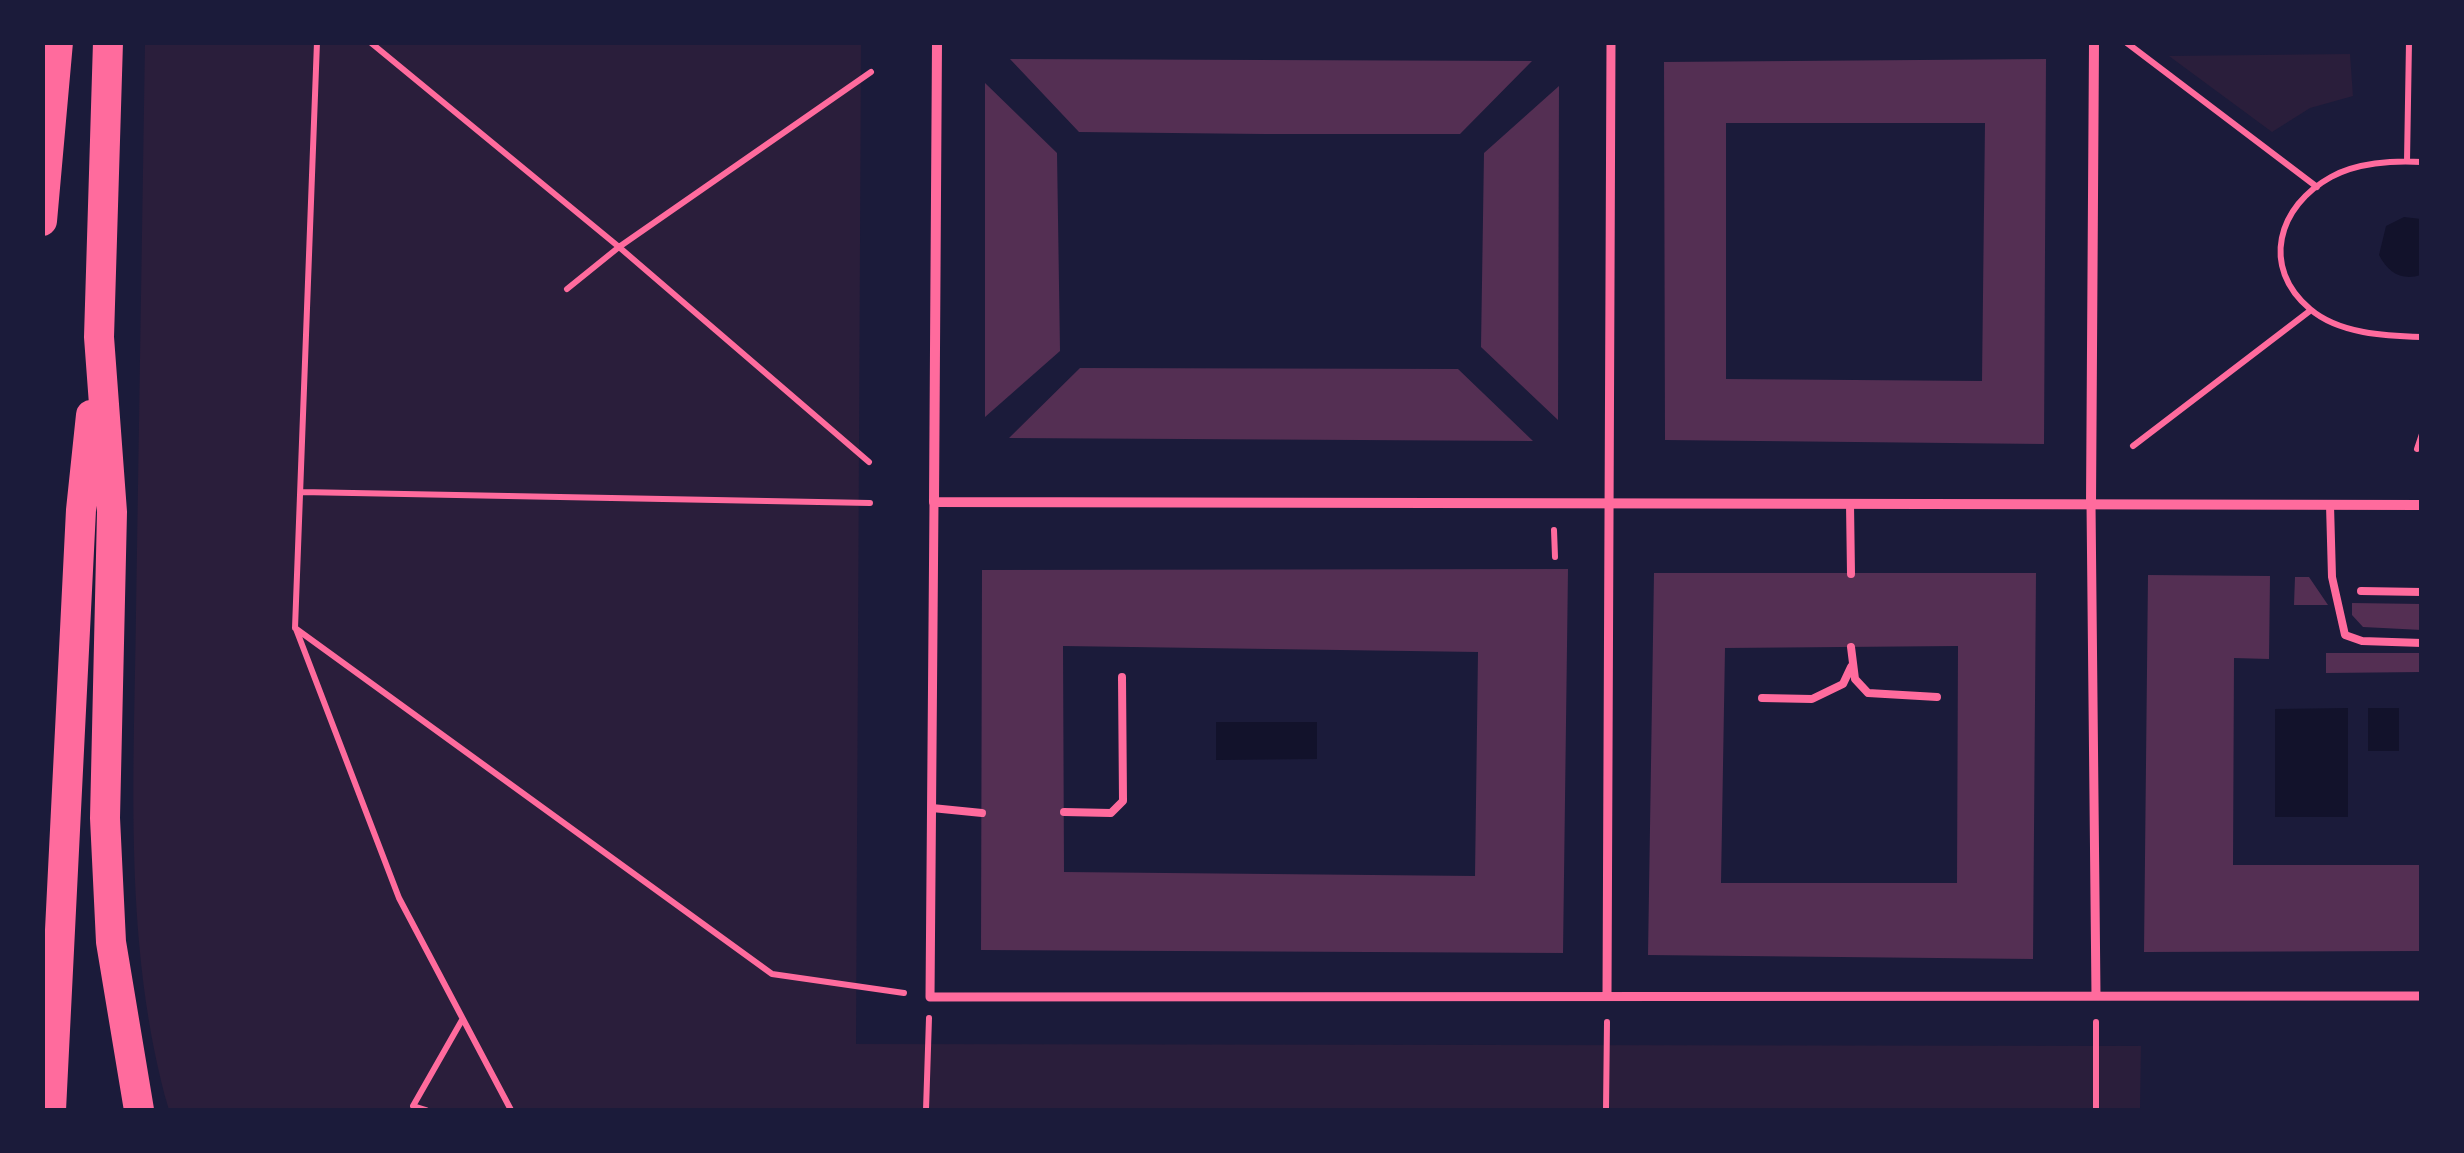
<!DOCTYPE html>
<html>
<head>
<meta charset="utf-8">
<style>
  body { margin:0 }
  #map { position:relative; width:2464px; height:1153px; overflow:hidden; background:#1b1b3a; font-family:Poppins,sans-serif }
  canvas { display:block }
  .frame { position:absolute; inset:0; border:45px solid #1b1b3a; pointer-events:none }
</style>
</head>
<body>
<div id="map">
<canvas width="2464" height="1153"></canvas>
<div class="frame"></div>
</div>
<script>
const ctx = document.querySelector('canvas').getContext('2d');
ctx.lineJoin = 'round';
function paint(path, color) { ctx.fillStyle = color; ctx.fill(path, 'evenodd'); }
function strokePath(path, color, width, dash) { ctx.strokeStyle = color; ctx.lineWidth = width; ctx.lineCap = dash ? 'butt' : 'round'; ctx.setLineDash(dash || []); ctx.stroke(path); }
const green = new Path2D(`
  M145 43H861L856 1044 2141 1046 2140 1110H169C123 949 134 779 136 612 139 422 142 232 145 43Z
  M2350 54 2353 96 2310 108 2272 132 2169 56Z`);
const water = new Path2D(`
  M2404 217 2421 219V275C2402 281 2388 273 2379 255L2386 226Z
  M2348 708V817H2275V709Z
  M2368 708H2399V751H2368Z
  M1216 722H1317V759L1216 760Z`);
const building = new Path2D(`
  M1010 59 1264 60 1532 61 1460 134H1264L1079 132Z
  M2046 59 2044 444 1665 440 1664 62ZM1726 123H1985L1982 381 1726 379Z
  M985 83 1057 153 1060 351 985 417Z
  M1559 86 1558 420 1481 347 1484 153Z
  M1080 368 1458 369 1533 441 1009 438Z
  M1568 569 1563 953 981 950 982 570ZM1063 646 1478 652 1475 876 1064 872Z
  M1654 573H2036L2033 959 1648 955ZM1958 646 1957 883H1721L1725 648Z
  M2148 575 2270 576 2269 659 2234 658 2233 865H2422V951L2144 952Z
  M2295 577H2309L2328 605H2294Z
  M2352 603 2422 604V630L2363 627 2352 615Z
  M2326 653H2422V672L2326 673Z`);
const path = new Path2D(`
  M317 42 295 628 772 974 904 993
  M370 42 619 247 869 462
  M2127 43 2317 187
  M2407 161 2409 42
  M2422 162C2393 160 2356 163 2331 177 2278 206 2260 267 2310 309 2339 334 2386 336 2422 337
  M567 289 619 247 871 72
  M2133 446 2311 310
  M2417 449 2422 434
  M301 492 870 503
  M1554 530 1555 557
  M296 629 399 898 511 1110
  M2096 1022V1110
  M426 1110 413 1106 462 1020
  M926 1110 929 1018
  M1606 1110 1607 1022`);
const service = new Path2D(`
  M1850 504 1851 574
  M2330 505 2332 577 2345 635 2362 641 2422 643
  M2361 591 2422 592
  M1851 647 1855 679 1868 693 1937 697
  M1762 698 1812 699 1843 684 1851 667
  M932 808 982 813
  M1064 812 1111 813 1123 801 1122 677`);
const pedestrian = new Path2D(`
  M934 502 930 997 2422 996
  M2091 503 2096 996
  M1607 995 1611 42`);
const minor = new Path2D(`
  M937 42 934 502 2422 505
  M2091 503 2094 42`);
const motorway = new Path2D(`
  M108 42 99 337 112 512 105 818 111 942 139 1110
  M42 221 58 42
  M51 1110 81 510 91 415`);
paint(green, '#2a1e3b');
paint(water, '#12122b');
paint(building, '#542f53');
strokePath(path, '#ff6b9d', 6);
strokePath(service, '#ff6b9d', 8);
strokePath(pedestrian, '#ff6b9d', 9);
strokePath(minor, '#ff6b9d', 10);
strokePath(motorway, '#ff6b9d', 30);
</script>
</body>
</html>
